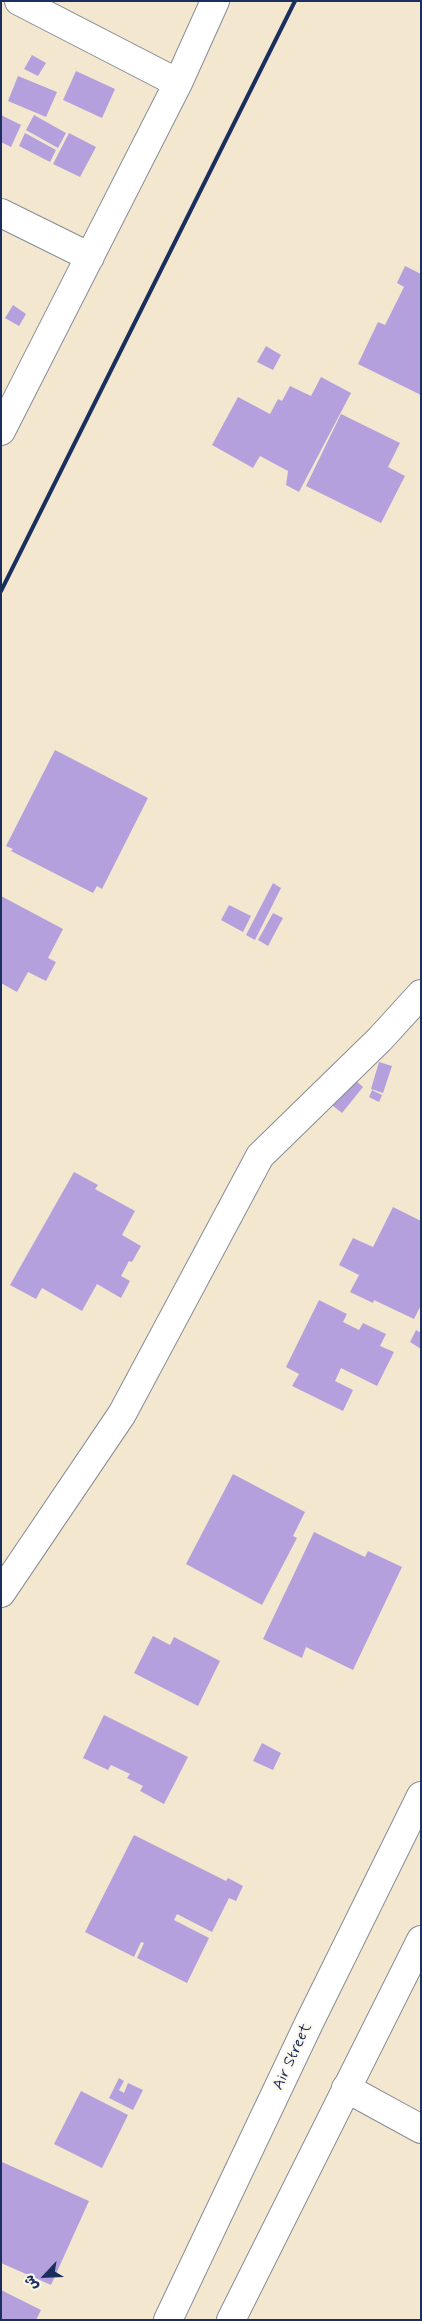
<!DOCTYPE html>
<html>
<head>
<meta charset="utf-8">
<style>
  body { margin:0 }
  #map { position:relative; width:422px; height:2321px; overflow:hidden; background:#f3e8cf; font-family:Mynerve,"Playpen Sans Arabic",sans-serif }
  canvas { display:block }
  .frame { position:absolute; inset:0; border:2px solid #1b2f5e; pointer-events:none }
  .north { position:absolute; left:20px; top:2251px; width:50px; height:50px; -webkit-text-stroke:4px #fbf7ec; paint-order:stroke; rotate:245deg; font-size:14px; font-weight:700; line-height:20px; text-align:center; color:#1b2f5e }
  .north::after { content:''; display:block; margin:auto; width:18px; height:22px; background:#1b2f5e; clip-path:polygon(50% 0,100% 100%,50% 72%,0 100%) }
</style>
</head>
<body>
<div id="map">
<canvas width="422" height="2321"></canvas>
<div class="frame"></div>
<div class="north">ش</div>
</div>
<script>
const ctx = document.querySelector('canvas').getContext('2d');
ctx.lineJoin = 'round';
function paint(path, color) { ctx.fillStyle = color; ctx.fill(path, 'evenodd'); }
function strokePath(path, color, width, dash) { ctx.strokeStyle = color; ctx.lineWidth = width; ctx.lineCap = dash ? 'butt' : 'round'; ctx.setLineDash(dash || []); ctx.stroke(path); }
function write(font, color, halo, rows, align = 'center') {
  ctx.font = font + ' Mynerve,sans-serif'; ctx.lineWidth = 4; ctx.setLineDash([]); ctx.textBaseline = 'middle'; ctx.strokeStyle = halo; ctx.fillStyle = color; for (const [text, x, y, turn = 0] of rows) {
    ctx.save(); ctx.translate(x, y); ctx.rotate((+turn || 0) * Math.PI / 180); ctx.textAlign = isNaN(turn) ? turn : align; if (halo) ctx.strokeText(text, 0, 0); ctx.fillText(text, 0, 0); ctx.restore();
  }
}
const building = new Path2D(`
  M32 55 46 63 38 76 24 69Z
  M76 71 115 89 102 118 63 100Z
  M18 76 57 92 46 117 8 101Z
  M1 115 21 125 11 147 1 142Z
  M34 115 66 133 58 148 26 130Z
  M25 133 56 150 50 162 19 146Z
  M69 133 96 147 80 177 53 164Z
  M405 266 421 274V395L358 364 378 322 385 325 404 287 397 283Z
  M13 305 26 314 19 326 5 318Z
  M266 346 281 355 273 370 257 362Z
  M321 377 351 393 299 492 286 485 288 471 260 456 253 468 212 445 238 397 270 414 278 399 282 401 290 386 311 396Z
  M341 414 400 443 388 467 405 476 381 523 306 486Z
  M55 750 148 798 102 889 97 886 93 893 11 851 13 849 6 846Z
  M273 883 281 888 255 940 246 935Z
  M1 896 63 929 48 958 56 962 46 981 28 972 17 992 1 983Z
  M229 905 251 916 243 932 221 920Z
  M273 913 283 918 268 946 258 940Z
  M379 1062 392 1066 383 1093 371 1089Z
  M354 1079 363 1087 342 1113 332 1105Z
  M372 1090 382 1095 379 1102 369 1097Z
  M74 1172 98 1185 95 1189 135 1211 122 1235 141 1246 132 1262 129 1261 121 1276 130 1281 121 1298 97 1284 82 1311 42 1288 36 1299 10 1285Z
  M393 1207 421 1221V1305L414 1319 374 1300 373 1303 350 1292 359 1275 339 1265 353 1238 373 1247Z
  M319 1300 347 1314 343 1322 359 1330 363 1323 386 1334 380 1346 394 1352 377 1386 341 1368 335 1381 353 1390 343 1411 292 1386 299 1374 286 1367Z
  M416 1330 421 1333V1349L410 1342Z
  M233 1474 305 1512 293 1536 297 1538 262 1605 186 1564Z
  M314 1532 365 1557 368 1551 402 1567 353 1670 306 1647 302 1658 263 1639Z
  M153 1636 170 1645 174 1637 220 1661 198 1706 134 1673Z
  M104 1715 188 1757 164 1804 140 1791 143 1786 127 1778 130 1774 111 1765 108 1770 83 1758Z
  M262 1743 281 1753 273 1770 253 1761Z
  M134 1835 226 1881 228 1878 243 1886 236 1901 229 1898 212 1932 177 1914 174 1920 209 1938 187 1983 137 1958 144 1943 141 1942 134 1957 85 1932Z
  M119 2078 124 2081 119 2090 124 2093 128 2083 143 2090 133 2110 109 2098Z
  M81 2091 128 2115 102 2168 54 2144Z
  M2 2162 89 2201 51 2285 1 2263Z
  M1 2290 41 2310 36 2320H1Z`);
const minor = new Path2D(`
  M19 1 178 83
  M1 213 90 257
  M1 431 178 83 215 1
  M1 1593 122 1414 260 1156 380 1039 421 994
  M346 2088 421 2129`);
const major = new Path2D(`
  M168 2320 309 2023 421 1796
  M231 2320 421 1940`);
const rail = new Path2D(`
  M1 591 295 1`);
const streetNames = [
  ["Air Street",293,2057,-65]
];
paint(building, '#b4a0dd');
strokePath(minor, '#878c96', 30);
strokePath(major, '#878c96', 30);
strokePath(minor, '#fff', 28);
strokePath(major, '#fff', 28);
strokePath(rail, '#1b2f5e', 4);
write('16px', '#1b2f5e', '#fbf7ec', streetNames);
</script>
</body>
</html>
